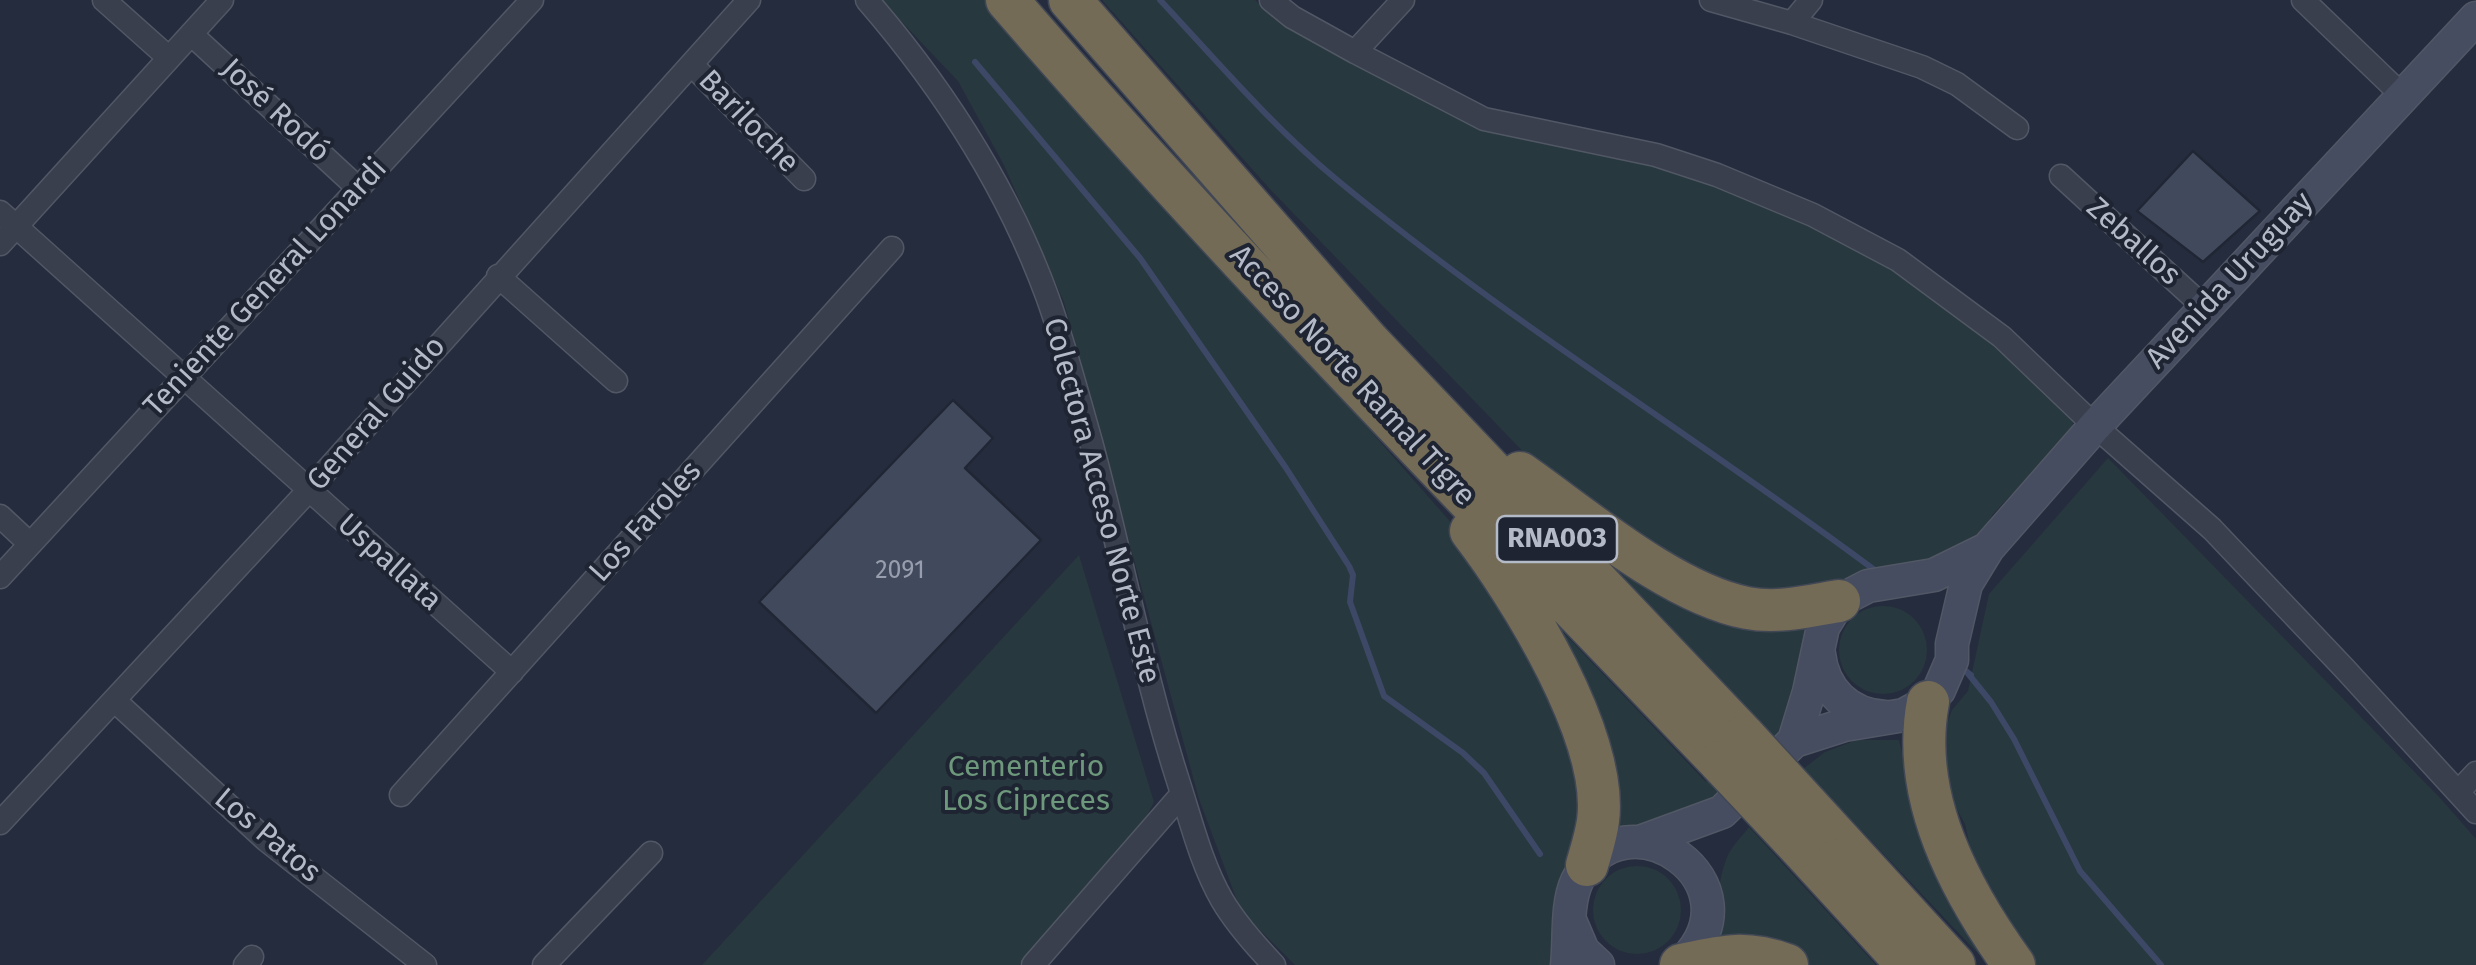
<!DOCTYPE html>
<html>
<head>
<meta charset="utf-8">
<style>
  body { margin:0 }
  canvas { display:block; background:#252c3d }
</style>
</head>
<body>
<canvas width="2476" height="965"></canvas>
<script>
const ctx = document.querySelector('canvas').getContext('2d');
ctx.lineJoin = 'round';
function paint(path, color) { ctx.fillStyle = color; ctx.fill(path, 'evenodd'); }
function strokePath(path, color, width, dash) { ctx.strokeStyle = color; ctx.lineWidth = width; ctx.lineCap = dash ? 'butt' : 'round'; ctx.setLineDash(dash || []); ctx.stroke(path); }
function write(font, color, halo, rows, align = 'center') {
  ctx.font = font + ' "Fira Sans",sans-serif'; ctx.lineWidth = 8; ctx.setLineDash([]); ctx.textBaseline = 'middle'; ctx.strokeStyle = halo; ctx.fillStyle = color; for (const [text, x, y, turn = 0] of rows) {
    ctx.save(); ctx.translate(x, y); ctx.rotate((+turn || 0) * Math.PI / 180); ctx.textAlign = isNaN(turn) ? turn : align; if (halo) ctx.strokeText(text, 0, 0); ctx.fillText(text, 0, 0); ctx.restore();
  }
}
const green = new Path2D(`
  M881 0H991L1462 535 1517 614 1588 782 1563 965H1295L1241 911 1199 799 1064 302 1004 165 958 81Z
  M1102 0H1255L1282 22 1483 126 1662 162 1788 210 1948 300 2074 411 2072 431 1993 514 1977 541 1959 557 1817 601 1703 581 1561 491 1269 188Z
  M2108 458 2441 799 2476 839V965H2030L1972 855 1965 824 1947 791 1940 743 1952 710 1968 691 1989 594Z
  M1570 522 1639 569 1821 613 1783 742 1731 797 1615 839 1620 803 1609 763 1536 604 1706 782 1763 727Z
  M1079 555 1154 802 1132 845 1019 965H702Z
  M1839 650a44 44 0 1 1 88 0a44 44 0 1 1-88 0Z
  M1857 740H1899L1908 778 1989 965 1803 769 1825 752Z
  M1749 827 1876 965H1796L1721 942C1715 916 1717 878 1729 853 1734 844 1743 835 1749 827Z
  M1593 910a44 44 0 1 1 88 0a44 44 0 1 1-88 0Z`);
const stream = new Path2D(`
  M1160 0C1217 61 1272 126 1336 179 1507 321 1698 438 1876 571
  M975 62 1140 258 1286 468 1349 566 1353 575 1350 602 1384 696 1463 753 1484 773 1540 854
  M1971 675 1966 671 1991 702 2014 739 2080 871 2161 965`);
const building = new Path2D(`
  M2193 151 2260 211 2203 262 2137 211Z
  M953 400 993 438 965 468 1041 540 876 713 759 602Z`);
const minor = new Path2D(`
  M104 0 169 58
  M867 0C943 88 1007 187 1047 296 1064 343 1077 393 1091 442 1122 556 1143 673 1180 787 1192 825 1202 865 1222 900 1236 924 1255 945 1274 965
  M1271 0 1292 17 1355 52 1484 119 1656 155 1717 175 1813 215 1898 260 2002 337 2095 426 2212 529 2344 668 2476 812
  M1711 0 1792 23 1922 67 1957 84 2017 128
  M2303 0 2403 96
  M1792 23 1811 0
  M191 34 358 188
  M1355 52 1403 0
  M692 65 804 179
  M2061 176 2205 308
  M0 212 512 672
  M0 244 222 0
  M498 276 616 381
  M0 516 30 544
  M0 577 532 0
  M114 700 266 840 425 965
  M2458 792 2476 773
  M401 795 892 248
  M0 823 308 491 749 0
  M245 965 252 957
  M544 965 651 853
  M1033 965 1182 794`);
const secondary = new Path2D(`
  M1819 654C1823 690 1848 715 1885 717
  M1794 741 1844 725 1904 715 1928 702 1939 690 1952 660V644L1966 584 1988 548 2095 426 2476 18
  M1640 842 1722 812 1794 741 1809 692 1823 627 1839 601 1868 586 1934 575 1987 549
  M1571 923 1583 951 1598 965
  M1567 965C1570 939 1566 905 1577 881 1623 786 1768 884 1680 965`);
const motorway = new Path2D(`
  M1007 0C1234 263 1480 511 1720 762
  M1070 0 1369 342 1744 736
  M1520 473C1583 517 1671 593 1747 608 1778 614 1809 606 1839 601
  M1471 531C1520 595 1609 738 1598 821 1596 836 1591 851 1587 865
  M1928 702C1910 797 1960 890 2014 965
  M1823 822 1954 965
  M1799 846 1908 965
  M1681 965C1723 956 1745 950 1787 965`);
const motorwayBridge = new Path2D(`
  M1744 736 1823 822
  M1720 762 1799 846`);
const numberNames = [
  ["2091",900,571]
];
const shields = [
  [1557,539,120]
];
const shieldNames = [
  ["RNA003",1557,539]
];
const streetNames = [
  ["José Rodó",275,111,43],
  ["Bariloche",748,122,46],
  ["Zeballos",2133,242,42],
  ["Avenida Uruguay",2230,281,-47],
  ["Teniente General Lonardi",266,288,-47],
  ["Acceso Norte Ramal Tigre",1352,376,47],
  ["General Guido",377,414,-49],
  ["Colectora Acceso Norte Este",1101,501,75],
  ["Los Faroles",646,522,-48],
  ["Uspallata",389,563,42],
  ["Los Patos",267,836,40]
];
const parkNames = [
  ["Cementerio",1026,768],
  ["Los Cipreces",1026,802]
];
paint(green, '#27383e');
strokePath(stream, '#3c4865', 6);
paint(building, '#414a5c');
strokePath(building, '#202634', 2.5);
strokePath(minor, '#515765', 25);
strokePath(secondary, '#515765', 35);
strokePath(motorway, '#414755', 45);
strokePath(minor, '#393f4d', 22);
strokePath(secondary, '#474d60', 32);
strokePath(motorway, '#736b56', 42);
strokePath(motorwayBridge, '#414755', 45, []);
strokePath(motorwayBridge, '#736b56', 42);
write('25px', '#989ead', null, numberNames);
for (const [x, y, w] of shields) { const box = new Path2D(); box.roundRect(x - w / 2, y - 23, w, 46, 8); ctx.fillStyle = '#1e2432'; ctx.fill(box); strokePath(box, '#b5bac8', 2.5); }
write('bold 28px', '#b5bac8', null, shieldNames);
write('30px', '#b5bac8', '#1e2432', streetNames);
write('30px', '#6d987c', '#1e2432', parkNames);
</script>
</body>
</html>
